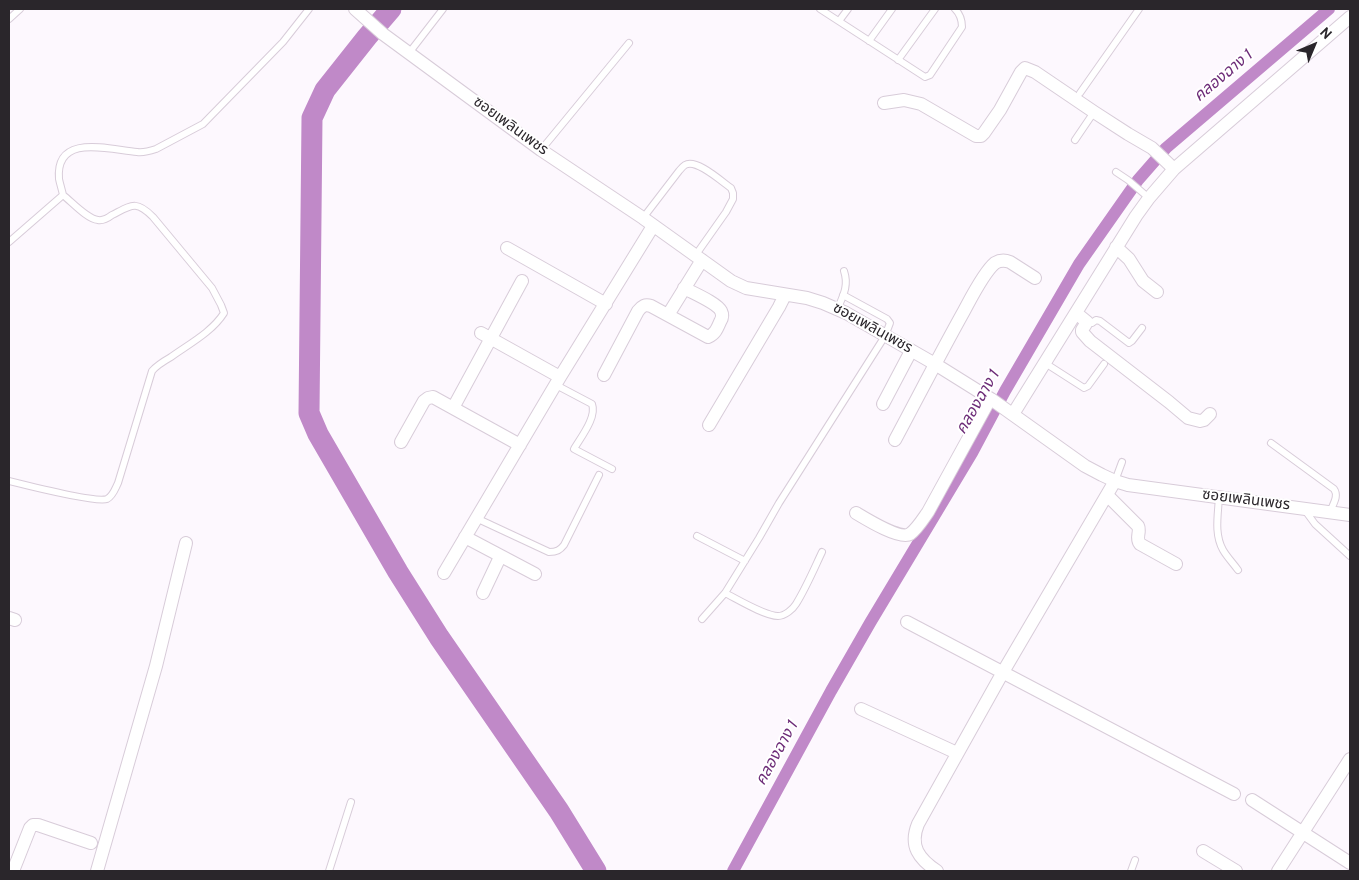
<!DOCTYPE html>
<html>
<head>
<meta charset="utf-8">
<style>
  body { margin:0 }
  #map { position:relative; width:1359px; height:880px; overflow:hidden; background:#fdf8fe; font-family:Overpass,sans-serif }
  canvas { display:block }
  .frame { position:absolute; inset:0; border:10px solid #2a262b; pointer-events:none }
  .north { position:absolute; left:1289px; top:20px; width:50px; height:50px; -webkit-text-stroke:4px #fff; paint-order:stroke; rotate:45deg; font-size:14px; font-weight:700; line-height:20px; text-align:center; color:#2a262b }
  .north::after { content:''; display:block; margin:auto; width:18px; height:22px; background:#2a262b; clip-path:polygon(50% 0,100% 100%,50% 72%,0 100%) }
</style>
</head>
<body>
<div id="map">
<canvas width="1359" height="880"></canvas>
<div class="frame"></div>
<div class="north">N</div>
</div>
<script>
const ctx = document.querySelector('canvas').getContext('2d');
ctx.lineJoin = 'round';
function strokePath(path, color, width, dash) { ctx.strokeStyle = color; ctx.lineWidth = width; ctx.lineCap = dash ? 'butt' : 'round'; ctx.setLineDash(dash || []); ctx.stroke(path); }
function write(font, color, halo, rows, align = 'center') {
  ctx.font = font + ' Overpass,"Noto Sans Thai",sans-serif'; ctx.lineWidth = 4; ctx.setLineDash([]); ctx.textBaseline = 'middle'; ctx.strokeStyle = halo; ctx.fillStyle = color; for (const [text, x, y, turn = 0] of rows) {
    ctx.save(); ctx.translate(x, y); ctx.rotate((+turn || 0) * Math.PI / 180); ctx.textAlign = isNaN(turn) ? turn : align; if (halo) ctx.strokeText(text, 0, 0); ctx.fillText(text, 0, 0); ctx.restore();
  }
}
const canal = new Path2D(`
  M733 871 831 691 870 623 972 453 1005 391 1079 264 1138 180 1166 148 1329 9`);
const river = new Path2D(`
  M391 9 367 37 325 90 312 118 309 413 318 434 398 572 439 637 559 811 596 871`);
const lane = new Path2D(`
  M820 9 925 77 930 75 962 27C962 19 960 14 955 9
  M9 19 20 9
  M839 21 848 9
  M869 41 892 9
  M409 53 443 9
  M898 60 935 9
  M1080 93 1139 9
  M1075 140 1094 112
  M541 150 629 43
  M1116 172 1128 180 1149 198
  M63 195C62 190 60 184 59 179 55 132 111 150 137 152 144 153 150 151 156 149L203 124 283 42 309 9
  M643 218 679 171C681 169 682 167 685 165 696 158 721 181 731 188L733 193V199L726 212 695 256
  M9 242 63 195C72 202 87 219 98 220 103 221 108 218 112 215 132 205 136 200 153 217L212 288 221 305 224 313C212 332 189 344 171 357 164 361 157 365 152 371L118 483C115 489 113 496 107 499 96 503 25 485 9 481
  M837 310C843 296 849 286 844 271
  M1087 322 1092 323 1096 320 1100 321 1129 343 1132 341 1142 328
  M1045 363 1084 388 1088 386 1104 364
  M556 385 592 404C597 417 581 437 574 449L612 469
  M1271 443 1334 489C1339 496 1333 504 1330 512
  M1115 481 1122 462
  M1219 497C1218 515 1214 534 1223 550 1227 557 1233 563 1238 570
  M1304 509 1315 524 1350 556
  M476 518 549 552C557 552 560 550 564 545L599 475
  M697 536 745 561
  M725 593C737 599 765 616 778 616 785 616 793 609 796 604 806 588 814 569 822 552
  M702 619 725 593 759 538 779 503 885 336 890 323 887 319 843 295
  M329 871 351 802
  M1131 871 1135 860`);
const street = new Path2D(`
  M355 9 383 34 541 150 643 218 731 281 746 288 807 298 823 303 846 313 935 364 991 399 1085 466 1102 475 1115 481 1128 485 1350 515
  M884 103 904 100 921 104 976 136H981L984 133 1000 110 1021 72 1025 68 1035 72 1094 112 1128 134 1152 148 1174 169
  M1116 247 1129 259 1143 281 1157 292
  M507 248 606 304
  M1076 313 1087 322 1082 330V332L1090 341 1169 402 1188 418 1200 421 1204 420 1210 414
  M668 315 702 260
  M481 333 560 377
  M604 375 638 311C642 306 645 304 651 306L708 337C715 334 717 329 720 322 722 319 723 315 721 311 717 303 693 293 684 288
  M883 404 911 351
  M453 408 522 281
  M1013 414 1136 216 1149 198 1174 169 1350 17
  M709 425 779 307 785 295
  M895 440C918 397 940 354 964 311 971 298 984 272 995 263 1000 260 1005 260 1010 262L1035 278
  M401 442 424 401 428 398 433 397 520 445
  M1107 495 1138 526C1141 532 1135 538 1140 544L1176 564
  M856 513C866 519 900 540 910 534 917 529 923 519 928 512L990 399
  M465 537 535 574
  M444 573 560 377 653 226
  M483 593 500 557
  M9 618 15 620
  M907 622 1234 794
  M861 709 957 753
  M1252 800 1350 863
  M1203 851 1236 871
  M13 871 30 828 33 825H38L91 843
  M97 871 156 666 186 543
  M937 871C919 859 909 846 918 824L1003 672 1115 481
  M1278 871 1350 759`);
const streetNames = [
  ["ซอยเพลินเพชร",510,127,36],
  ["ซอยเพลินเพชร",872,329,29],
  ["ซอยเพลินเพชร",1246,501,7]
];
const waterNames = [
  ["คลองฉาง 1",1224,77,-40],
  ["คลองฉาง 1",979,403,-60],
  ["คลองฉาง 1",778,754,-61]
];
strokePath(canal, '#c089c8', 12);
strokePath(river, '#c089c8', 21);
strokePath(lane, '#d8ccd9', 8);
strokePath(street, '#d8ccd9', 14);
strokePath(lane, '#fff', 6);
strokePath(street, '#fff', 12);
write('15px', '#2a262b', '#fff', streetNames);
write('italic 16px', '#6d2c78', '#fff', waterNames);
</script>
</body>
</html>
